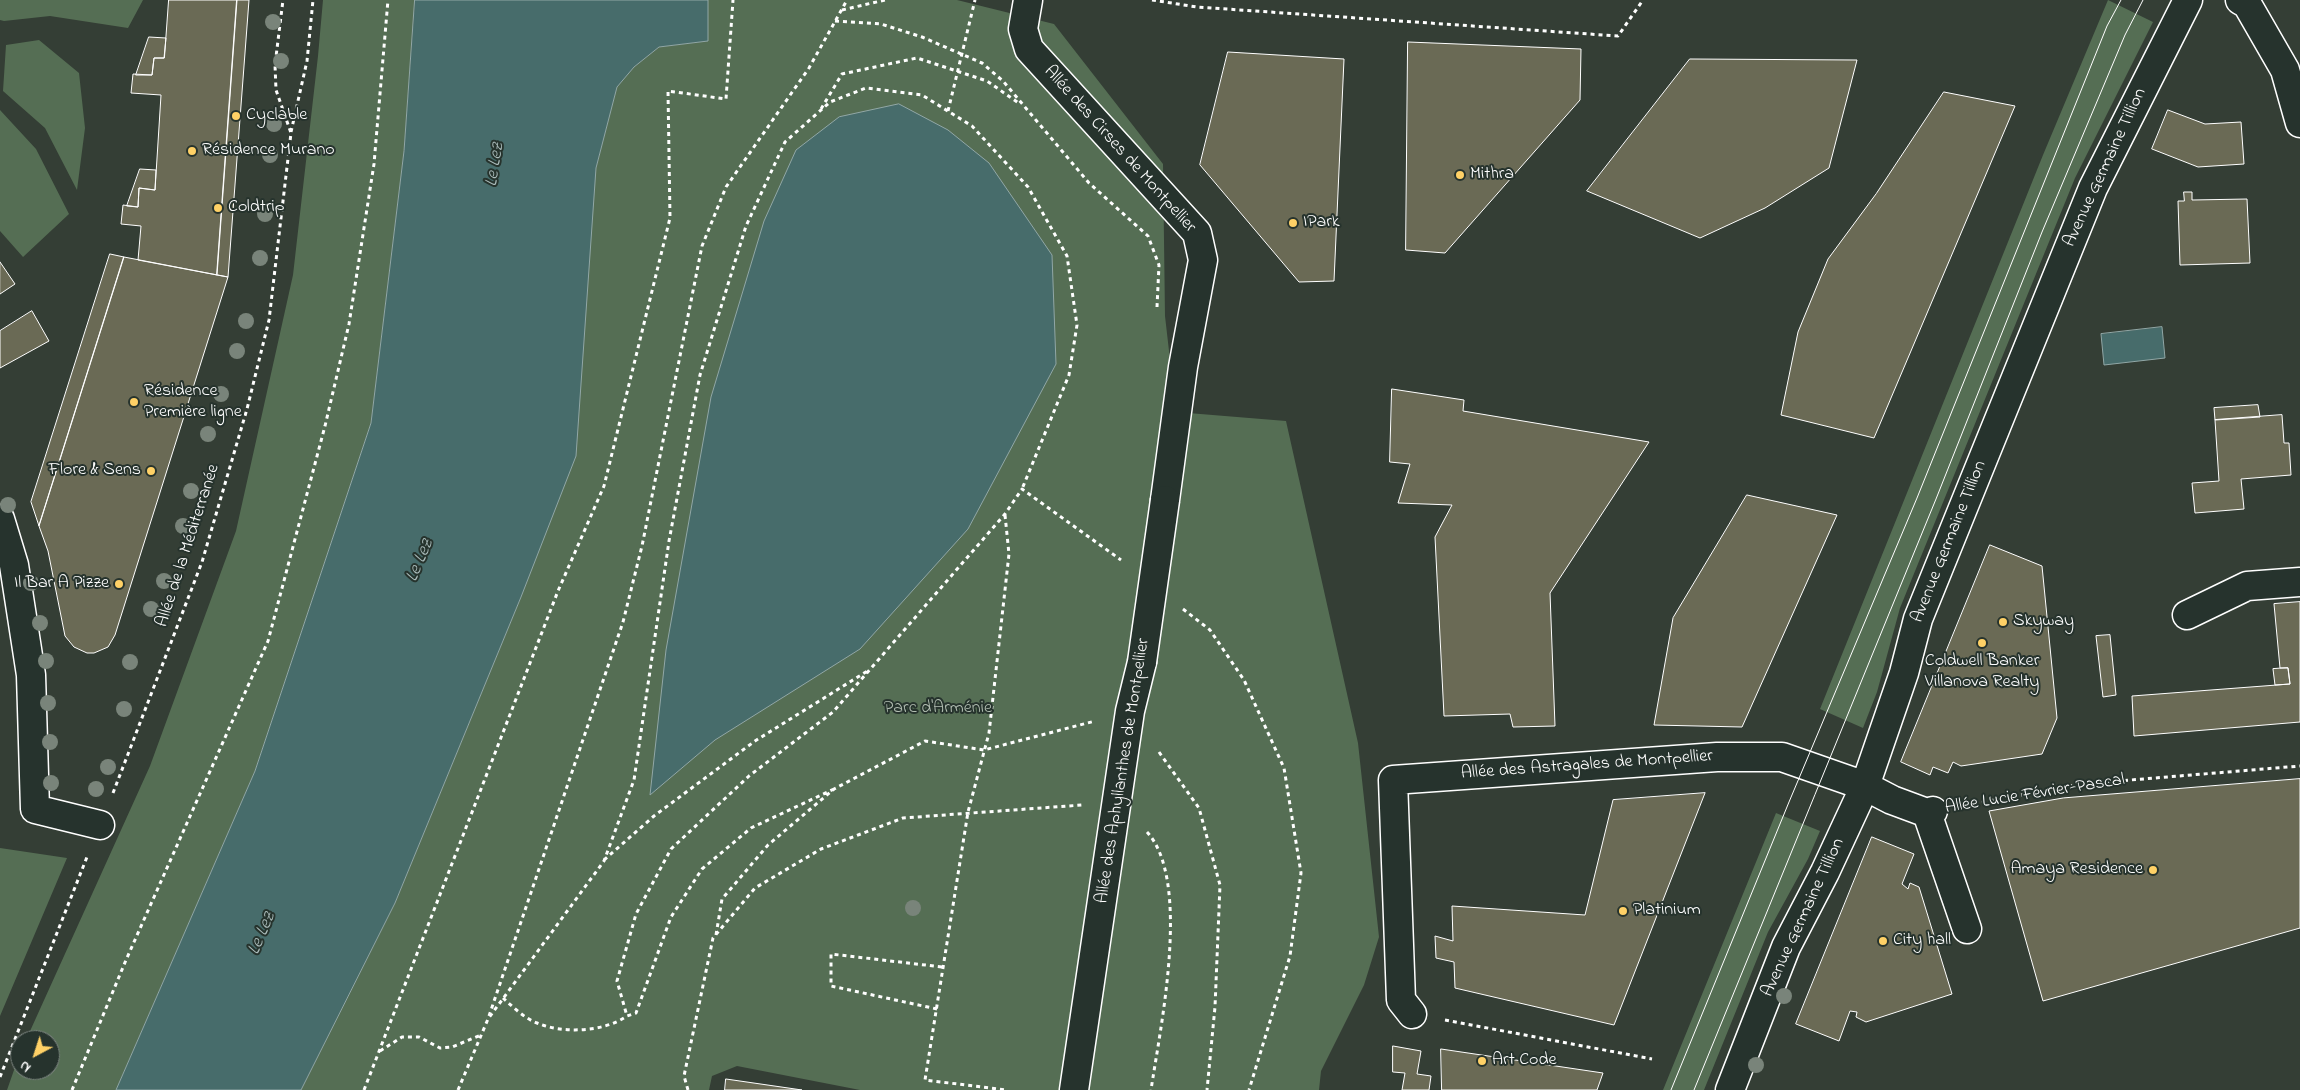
<!DOCTYPE html>
<html>
<head>
<meta charset="utf-8">
<style>
  body { margin:0 }
  #map { position:relative; width:2300px; height:1090px; overflow:hidden; background:#343e35; font-family:"Indie Flower",sans-serif }
  canvas { display:block }
  .north { position:absolute; left:10px; top:1030px; width:50px; height:50px; box-sizing:border-box; background:#26332d; border:1px solid #7d8581; border-radius:50%; rotate:220deg; font-size:14px; font-weight:700; line-height:20px; text-align:center; color:#fff }
  .north::after { content:''; display:block; margin:auto; width:18px; height:22px; background:#ffd166; clip-path:polygon(50% 0,100% 100%,50% 72%,0 100%) }
</style>
</head>
<body>
<div id="map">
<canvas width="2300" height="1090"></canvas>
<div class="north">N</div>
</div>
<script>
const ctx = document.querySelector('canvas').getContext('2d');
ctx.lineJoin = 'round';
function paint(path, color) { ctx.fillStyle = color; ctx.fill(path, 'evenodd'); }
function strokePath(path, color, width, dash) { ctx.strokeStyle = color; ctx.lineWidth = width; ctx.lineCap = dash ? 'butt' : 'round'; ctx.setLineDash(dash || []); ctx.stroke(path); }
function write(font, color, halo, rows, align = 'center') {
  ctx.font = font + ' "Indie Flower",sans-serif'; ctx.lineWidth = 4; ctx.setLineDash([]); ctx.textBaseline = 'middle'; ctx.strokeStyle = halo; ctx.fillStyle = color; for (const [text, x, y, turn = 0] of rows) {
    ctx.save(); ctx.translate(x, y); ctx.rotate((+turn || 0) * Math.PI / 180); ctx.textAlign = isNaN(turn) ? turn : align; if (halo) ctx.strokeText(text, 0, 0); ctx.fillText(text, 0, 0); ctx.restore();
  }
}
const green = new Path2D(`
  M0 0H143L128 28 50 16 4 21 0 20Z
  M323 0H415L404 151 371 423 255 771 116 1090H7L20 1053V1070H50V1040H26L150 766 236 531 293 275 318 56Z
  M708 0H957L1054 24 1163 164 1165 316 1176 412 1286 421 1358 743 1379 937 1364 985 1321 1071 1319 1090H860L737 1066 712 1076 709 1090H301L395 903 521 597 596 168 617 86 634 67 659 47 707 41Z
  M2108 0 2153 22 2075 178 1900 608 1877 692 1863 728 1820 709 2043 155Z
  M39 40 79 73 85 128 77 190 45 128 3 91 6 45Z
  M0 110 36 149 69 214 23 257 0 231Z
  M1776 813 1820 831 1808 859 1768 932 1704 1090H1663Z
  M0 848 67 858 0 1016Z`);
const water = new Path2D(`
  M415 0H708V41L659 47 634 67 617 87 596 168 576 456 521 597 395 903 301 1090H116L255 771 371 423 404 151Z
  M899 104 948 130 989 163 1052 255 1056 364 968 529 860 649 715 740 650 795 666 650 711 397 764 221 796 150 839 117Z
  M2162 327 2165 358 2104 365 2101 334Z`);
const building = new Path2D(`
  M169 0H237L217 275 138 260 141 226 121 224 123 205 138 207 139 188 155 190 161 95 131 93 133 74 152 75 154 58H164Z
  M237 0H249L228 277 217 275Z
  M149 37 166 38 164 58H154L152 75H136Z
  M1408 42 1581 49 1580 100 1445 253 1406 250Z
  M1228 52 1344 59 1334 281 1299 282 1200 165Z
  M1690 59 1857 60 1829 168 1765 208 1700 238 1587 191Z
  M1944 92 2015 106 1874 438 1781 415 1798 332 1828 259 1876 194Z
  M2168 110 2205 124 2241 122 2244 164 2198 167 2152 149Z
  M140 169 156 170 155 190 139 188 138 207 127 206Z
  M2184 192H2192V200L2247 199 2250 263 2180 265 2178 201H2184Z
  M110 254 124 257 39 526 31 502Z
  M124 257 228 277 115 635 108 647 94 653H87L74 647 65 636 48 551 39 526Z
  M0 262 15 284 0 294Z
  M32 311 49 341 0 368V331Z
  M1392 389 1464 400 1463 411 1649 442 1550 593 1555 726 1513 727 1510 714 1444 716 1435 537 1452 505 1398 503 1410 464 1390 462Z
  M2258 405 2260 417 2215 420 2214 408Z
  M2282 415 2284 443H2289L2291 475 2241 479 2244 509 2195 513 2192 483 2219 481 2215 420Z
  M1747 495 1837 515 1742 727 1654 725 1673 618Z
  M1990 545 2042 566 2057 718 2042 754 1961 766 1953 762 1948 773 1933 767 1930 775 1901 762Z
  M2300 602V722L2134 736 2132 696 2290 684 2288 668H2280L2274 604Z
  M2110 635 2116 695 2103 697 2096 636Z
  M2288 668 2290 684 2275 685 2273 669Z
  M2300 779V928L2043 1001 1989 811 2063 798Z
  M1705 793 1614 1025 1455 988 1454 962 1436 958 1435 936 1453 941 1452 906 1585 915 1613 800Z
  M1872 837 1914 854 1902 884 1908 889 1910 883 1919 887 1952 994 1866 1022 1856 1017 1857 1012 1850 1011 1839 1041 1796 1024Z
  M1393 1046 1421 1051 1417 1074 1431 1076 1429 1090H1402L1405 1073 1393 1072Z
  M1441 1049 1603 1073 1597 1090H1442Z
  M726 1079 802 1090H725Z`);
const path = new Path2D(`
  M1152 0 1197 7 1618 36 1643 0
  M842 10 885 0
  M835 21 881 24 922 37 982 63 1003 81 1089 183 1148 236 1159 265 1157 307
  M821 109 842 74 917 58 987 81 1020 104
  M948 111 975 0
  M291 132 307 61 313 0
  M1005 515 1009 554 989 733 968 812 925 1080 1006 1090
  M1183 609 1210 630 1244 680 1284 768 1301 873 1290 956 1249 1090
  M1159 752 1199 808 1220 885 1215 1007 1207 1090
  M834 789 751 828 702 869 671 917 636 1013 627 1016 617 981 636 914 671 849 749 776 833 712 1005 514 1022 489 1121 560
  M113 793 202 562 247 409 269 320 291 133 276 90 275 65 283 0
  M1966 805 2082 784 2300 766
  M1147 832C1192 881 1160 1029 1151 1090
  M604 860 654 816 755 741 869 670
  M716 935 722 899 768 845 834 789 925 741 984 750 1095 721
  M503 998C513 1007 524 1018 537 1023 563 1034 604 1032 627 1016
  M937 1009 831 986V954L942 967
  M489 1016 623 622 642 546 702 246 726 187 809 68 847 0
  M1445 1020 1652 1059
  M380 1051 402 1037H419L440 1048 452 1047 481 1035
  M0 1077 87 857
  M72 1090 126 960 268 641 325 426 349 324 374 164 388 0
  M364 1090 558 591 604 486 670 218 668 91 726 99 733 0
  M458 1090 488 1019 604 861 634 780 669 541 700 375 746 226 785 142 830 102 866 88 922 95 972 126 1028 187 1067 256 1077 325 1069 375 1022 489
  M688 1090 684 1076 713 938 755 888 821 849 903 818 1082 805`);
const minor = new Path2D(`
  M1028 0 1023 29 1029 49 1197 233 1203 260 1183 367 1165 500
  M2240 0 2247 4 2285 70 2300 123
  M0 519 14 565 31 675 35 809 100 825
  M2187 615 2247 586 2300 582
  M1927 813 1967 929
  M1412 1014 1401 1000 1393 780 1717 757H1782L1865 786 1892 800 1927 813 1933 811
  M1074 1090 1130 711 1142 662
  M1730 1090 1786 947 1825 872 1865 786 1904 673 1918 619 2093 188 2188 0`);
const tram = new Path2D(`
  M1671 1090 1789 802 1917 498 2107 26 2121 0
  M1694 1090 1936 499 2042 232 2125 35 2143 0`);
const minorBridge = new Path2D(`
  M1142 662 1165 500`);
const trees = [
  [273,22],
  [281,61],
  [274,124],
  [270,155],
  [265,214],
  [260,258],
  [246,321],
  [237,351],
  [221,394],
  [208,434],
  [191,491],
  [8,505],
  [183,526],
  [164,581],
  [31,583],
  [151,609],
  [40,623],
  [46,661],
  [130,662],
  [48,703],
  [124,709],
  [50,742],
  [108,767],
  [51,783],
  [96,789],
  [913,908],
  [1784,996],
  [1756,1065]
];
const markers = [
  [236,116,5,"#ffd166"],
  [192,151,5,"#ffd166"],
  [1460,175,5,"#ffd166"],
  [218,208,5,"#ffd166"],
  [1293,223,5,"#ffd166"],
  [134,402,5,"#ffd166"],
  [151,471,5,"#ffd166"],
  [119,584,5,"#ffd166"],
  [2003,622,5,"#ffd166"],
  [1982,643,5,"#ffd166"],
  [2153,870,5,"#ffd166"],
  [1623,911,5,"#ffd166"],
  [1883,941,5,"#ffd166"],
  [1482,1061,5,"#ffd166"]
];
const poiNames = [
  ["Cyclable",246,116],
  ["Résidence Murano",202,151],
  ["Mithra",1470,175],
  ["Coldtrip",228,208],
  ["IPark",1303,223],
  ["Résidence",144,392],
  ["Première ligne",144,413],
  ["Flore & Sens",141,471,"right"],
  ["Il Bar A Pizze",109,584,"right"],
  ["Skyway",2013,622],
  ["Coldwell Banker",1982,662,"center"],
  ["Villanova Realty",1982,683,"center"],
  ["Amaya Residence",2143,870,"right"],
  ["Platinium",1633,911],
  ["City hall",1893,941],
  ["Art Code",1492,1061]
];
const streetNames = [
  ["Allée des Cirses de Montpellier",1119,150,48],
  ["Avenue Germaine Tillion",2106,168,-65],
  ["Avenue Germaine Tillion",1950,542,-68],
  ["Allée de la Méditerranée",189,546,-72],
  ["Allée des Astragales de Montpellier",1587,766,-4],
  ["Allée des Aphyllanthes de Montpellier",1124,771,-81],
  ["Allée Lucie Février-Pascal",2035,795,-9],
  ["Avenue Germaine Tillion",1804,918,-65]
];
const parkNames = [
  ["Parc d'Arménie",938,709]
];
const waterNames = [
  ["Le Lez",496,165,-81],
  ["Le Lez",421,561,-67],
  ["Le Lez",263,934,-67]
];
paint(green, '#556e54');
paint(water, '#476c6b');
strokePath(water, '#91a7a6', 1);
paint(building, '#6a6a55');
strokePath(building, '#fff', 1);
strokePath(minor, '#fff', 31);
strokePath(path, '#fff', 3, [4, 4]);
strokePath(minor, '#26332d', 28);
strokePath(tram, '#fff', 1);
strokePath(minorBridge, '#fff', 31, []);
strokePath(minorBridge, '#26332d', 28);
ctx.fillStyle = '#79847a';
for (const [x, y] of trees) { ctx.beginPath(); ctx.arc(x, y, 8, 0, 2 * Math.PI); ctx.fill(); }
for (const [x, y, r, color] of markers) { const dot = new Path2D(); dot.arc(x, y, r, 0, 2 * Math.PI); ctx.fillStyle = color; ctx.fill(dot); strokePath(dot, '#26332d', 2); }
write('18px', '#fff', '#26332d', poiNames, 'left');
write('18px', '#fff', '#26332d', streetNames);
write('18px', '#b2beb2', '#26332d', parkNames);
write('italic 19px', '#acbdbc', '#26332d', waterNames);
</script>
</body>
</html>
